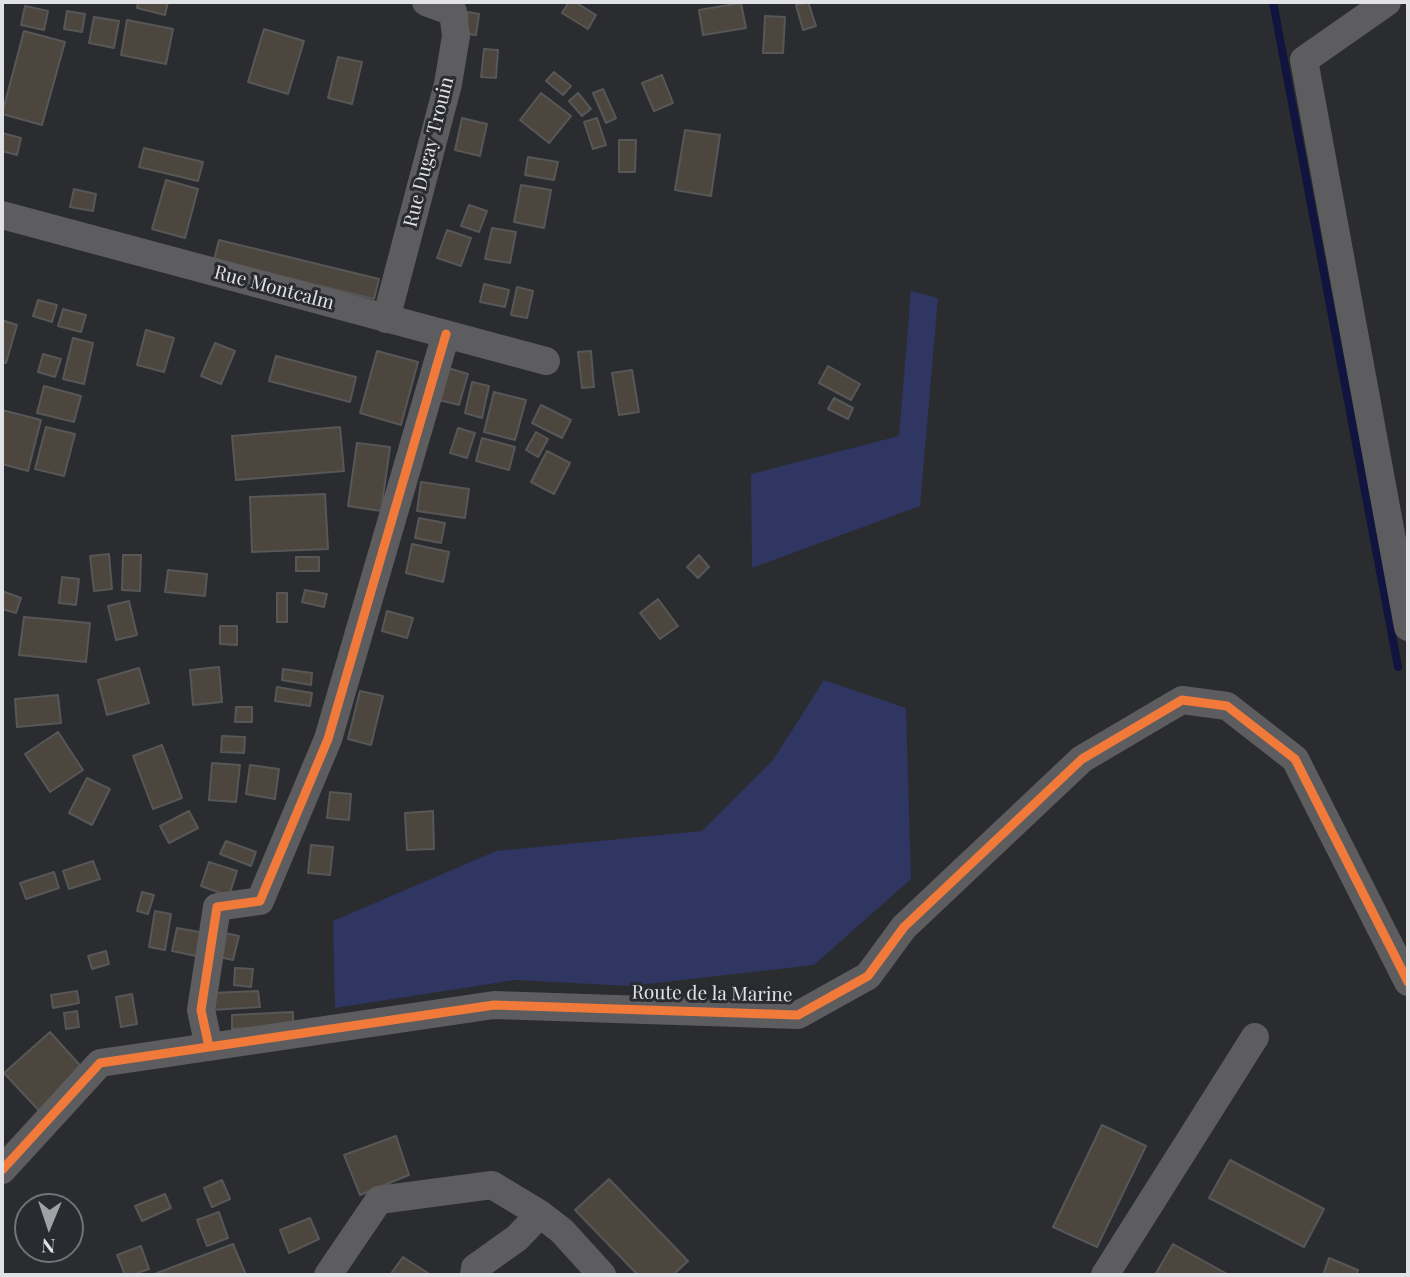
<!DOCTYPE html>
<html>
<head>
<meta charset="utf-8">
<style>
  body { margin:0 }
  #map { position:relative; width:1410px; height:1277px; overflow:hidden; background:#2b2c2f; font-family:"Playfair Display",serif }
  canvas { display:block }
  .frame { position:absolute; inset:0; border:4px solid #e1e2e5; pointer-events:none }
  .north { position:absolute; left:14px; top:1193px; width:70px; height:70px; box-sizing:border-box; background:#2a2b30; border:2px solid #737478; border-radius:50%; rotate:182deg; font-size:19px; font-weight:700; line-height:28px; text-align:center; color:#e1e2e5 }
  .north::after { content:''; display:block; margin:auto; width:24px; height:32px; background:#a1a2a5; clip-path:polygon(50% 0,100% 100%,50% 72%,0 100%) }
</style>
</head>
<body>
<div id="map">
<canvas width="1410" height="1277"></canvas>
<div class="frame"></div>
<div class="north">N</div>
</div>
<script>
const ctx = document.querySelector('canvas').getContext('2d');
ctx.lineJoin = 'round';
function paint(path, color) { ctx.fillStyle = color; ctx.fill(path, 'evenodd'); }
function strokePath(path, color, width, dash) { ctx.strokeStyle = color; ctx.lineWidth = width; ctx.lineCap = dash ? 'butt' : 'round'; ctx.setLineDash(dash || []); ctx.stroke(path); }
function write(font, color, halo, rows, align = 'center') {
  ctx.font = font + ' "Playfair Display",serif'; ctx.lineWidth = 6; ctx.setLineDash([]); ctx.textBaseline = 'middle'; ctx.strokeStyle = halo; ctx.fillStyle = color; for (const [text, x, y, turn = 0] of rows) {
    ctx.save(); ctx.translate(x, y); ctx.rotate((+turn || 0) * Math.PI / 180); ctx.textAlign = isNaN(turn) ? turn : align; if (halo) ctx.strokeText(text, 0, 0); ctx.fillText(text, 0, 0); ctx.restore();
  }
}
const green = new Path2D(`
  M911 291 938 298 920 506 752 568 751 474 899 436Z
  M824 680 906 708 911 879 814 965 630 986 515 980 335 1008 333 921 496 851 702 831 773 760Z`);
const stream = new Path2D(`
  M1273 2 1398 667`);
const building = new Path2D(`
  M138 2H168L165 15 137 8Z
  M569 2H575L596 15 588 29 562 13Z
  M808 2 816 26 803 30 796 5Z
  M741 3 746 28 703 35 699 10Z
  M25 6 48 11 44 30 21 25Z
  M67 11 85 14 82 32 64 29Z
  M468 12 479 14 476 35 465 34Z
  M765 16 785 17 783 53H763Z
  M94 17 119 21 114 48 89 43Z
  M127 20 173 29 166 64 121 55Z
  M264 29 304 41 288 94 248 82Z
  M24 31 65 42 42 125 2 114Z
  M484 49 498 50 496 78 481 77Z
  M338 57 362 62 352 104 328 98Z
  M554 72 571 86 563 95 546 81Z
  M662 75 673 103 654 111 642 83Z
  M603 89 616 118 606 123 593 93Z
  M541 93 571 116 549 143 520 120Z
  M578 93 591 109 582 116 569 101Z
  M462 118 487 124 480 156 455 150Z
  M597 118 606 145 593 149 584 122Z
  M685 130 720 135 711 196 675 190Z
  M2 133 21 138 17 155 2 151Z
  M619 140H636L635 172H619Z
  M144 148 203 162 198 181 139 167Z
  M528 157 558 162 554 180 525 175Z
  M166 180 198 189 185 238 152 229Z
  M521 185 551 190 544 228 514 222Z
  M74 189 96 194 93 211 70 207Z
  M469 205 487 211 479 232 461 226Z
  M492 228 516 232 510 263 485 259Z
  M447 230 471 238 461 266 437 258Z
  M219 240 379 279 374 299 214 260Z
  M484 284 509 290 505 307 480 302Z
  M517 287 533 291 527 318 511 315Z
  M38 300 57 305 52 322 33 316Z
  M63 309 86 315 81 332 58 326Z
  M2 320 17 325 6 363 2 362Z
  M146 330 174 338 164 372 137 365Z
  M73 338 93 343 84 384 63 379Z
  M215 343 235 351 221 384 201 376Z
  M377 351 418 362 401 425 360 413Z
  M591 351 594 387 582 388 578 352Z
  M43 354 61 359 55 377 38 372Z
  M276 356 356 377 350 402 269 381Z
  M828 366 860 384 851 400 819 383Z
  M448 368 468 374 459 405 439 400Z
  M632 370 639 412 619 415 612 373Z
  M472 382 489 386 482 418 465 413Z
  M44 386 81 396 74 422 37 413Z
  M494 392 526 400 515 440 484 432Z
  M834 398 853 408 848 419 828 409Z
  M541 405 571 420 562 438 532 423Z
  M2 410 41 420 28 471 2 464Z
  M46 427 75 434 64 476 35 469Z
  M340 427 344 471 236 480 232 436Z
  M458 428 475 433 467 458 450 453Z
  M536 432 548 439 538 457 526 450Z
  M482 438 515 447 509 470 476 461Z
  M357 443 390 447 381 511 348 506Z
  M547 451 570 463 554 494 531 482Z
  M421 482 469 489 465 518 417 511Z
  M325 494 328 549 252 552 250 497Z
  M419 518 445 523 441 543 415 538Z
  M412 544 449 552 443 582 406 573Z
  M109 554 112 589 94 591 90 556Z
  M123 555H141L140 591 122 590Z
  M699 555 709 567 698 578 687 567Z
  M296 557H319V571H296Z
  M168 570 207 574 205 596 165 592Z
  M62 577 79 579 76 605 59 603Z
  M305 590 327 594 324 607 302 602Z
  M2 591 21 598 16 613 2 609Z
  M277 593H287V622H277Z
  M658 599 678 626 660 639 640 613Z
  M129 601 137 635 116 640 108 606Z
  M387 611 413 618 407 638 382 631Z
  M24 617 90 623 86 662 19 655Z
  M220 626H237V645L220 644Z
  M219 667 222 702 193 705 190 670Z
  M139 668 149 703 107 715 98 680Z
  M283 669 312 673 311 685 282 680Z
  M277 687 312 693 310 706 275 701Z
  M360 691 383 696 371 745 348 739Z
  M58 695 61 723 17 727 15 699Z
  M236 707H252V722H235Z
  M58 732 83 770 50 792 25 754Z
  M222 736 245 737 244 753 221 752Z
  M162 745 182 798 153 809 133 756Z
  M212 763 240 765 236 802 209 800Z
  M250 765 279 769 275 799 246 794Z
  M87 778 110 789 92 825 69 813Z
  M330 792 351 794 349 820 327 818Z
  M189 811 198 828 169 843 160 826Z
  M433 811 434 849 407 850 405 813Z
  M226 841 256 852 251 866 220 854Z
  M311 845 333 847 330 875 308 873Z
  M93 861 100 879 69 889 63 871Z
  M209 862 237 871 229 896 201 886Z
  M54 872 59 888 26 899 20 883Z
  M142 892 154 895 148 914 137 911Z
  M155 911 171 914 165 950 149 947Z
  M177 928 205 933 201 957 172 951Z
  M220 932 239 936 233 960 214 956Z
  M106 951 109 964 92 969 88 956Z
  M235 968 253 969 251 987 234 985Z
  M77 991 79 1003 53 1008 51 995Z
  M258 991 260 1007 212 1010 211 993Z
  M132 994 137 1024 121 1027 116 997Z
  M77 1011 79 1027 66 1029 64 1013Z
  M293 1012V1026L232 1029V1015Z
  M50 1032 87 1073 42 1114 4 1073Z
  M1102 1125 1146 1146 1097 1247 1053 1227Z
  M396 1136 409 1175 360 1195 344 1155Z
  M1230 1160 1324 1209 1304 1247 1209 1198Z
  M609 1179 688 1261 673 1275H638L575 1210Z
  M222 1180 230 1199 212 1207 204 1188Z
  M165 1194 171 1208 142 1221 135 1206Z
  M219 1212 228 1238 207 1246 197 1220Z
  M310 1218 319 1239 289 1253 280 1230Z
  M233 1244 246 1275H152Z
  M1173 1244 1229 1275H1155Z
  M141 1246 149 1269 132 1275H125L117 1255Z
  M403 1257 431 1275H390Z
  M1329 1258 1358 1270 1356 1275H1323Z`);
const street = new Path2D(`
  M1387 2 1304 60 1408 627
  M2 215 546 361
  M386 319 448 84 456 36 453 12 426 2
  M209 1047 201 1010 217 907 260 901 328 739 446 334
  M2 1170 100 1063 494 1005 798 1015 868 976 904 927 1082 759 1182 700 1227 706 1295 759 1408 982
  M328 1275 379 1200 492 1185 540 1214 562 1231 602 1275
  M474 1275 475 1268 517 1238 540 1214
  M1105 1275 1255 1037`);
const cycleway = new Path2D(`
  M209 1047 201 1010 217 907 260 901 328 739 446 334
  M2 1170 100 1063 494 1005 798 1015 868 976 904 927 1082 759 1182 700 1227 706 1295 759 1408 982`);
const streetNames = [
  ["Rue Dugay Trouin",429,152,-76],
  ["Rue Montcalm",274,288,15],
  ["Route de la Marine",712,994,1]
];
paint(green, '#2e3661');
strokePath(stream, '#121440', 8);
paint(building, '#4c463e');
strokePath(building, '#575758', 2);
strokePath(street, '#5d5d60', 28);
strokePath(cycleway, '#f17a3a', 9);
write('19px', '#e1e2e5', '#2a2b30', streetNames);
</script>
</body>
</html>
